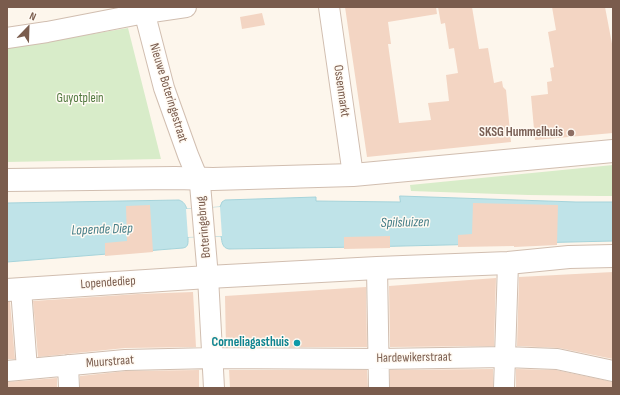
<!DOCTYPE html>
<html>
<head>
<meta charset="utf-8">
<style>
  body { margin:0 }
  #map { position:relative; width:620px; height:395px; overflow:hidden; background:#fdf6ec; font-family:"Sofia Sans Condensed",sans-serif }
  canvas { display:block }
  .frame { position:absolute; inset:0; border:8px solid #7a5c4d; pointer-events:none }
  .north { position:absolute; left:8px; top:8px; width:40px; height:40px; -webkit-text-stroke:3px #fffaf3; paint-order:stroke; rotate:23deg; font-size:11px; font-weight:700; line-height:16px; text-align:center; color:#7a5c4d }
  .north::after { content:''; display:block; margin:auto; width:14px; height:18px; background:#7a5c4d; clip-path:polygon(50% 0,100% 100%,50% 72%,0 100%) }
</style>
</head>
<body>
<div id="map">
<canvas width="620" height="395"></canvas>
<div class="frame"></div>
<div class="north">N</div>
</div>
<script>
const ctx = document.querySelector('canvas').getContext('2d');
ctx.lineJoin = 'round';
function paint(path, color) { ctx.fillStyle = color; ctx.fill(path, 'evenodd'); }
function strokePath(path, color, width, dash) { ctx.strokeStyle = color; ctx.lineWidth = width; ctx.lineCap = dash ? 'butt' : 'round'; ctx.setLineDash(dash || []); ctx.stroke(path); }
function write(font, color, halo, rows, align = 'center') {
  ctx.font = font + ' "Sofia Sans Condensed",sans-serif'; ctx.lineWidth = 3; ctx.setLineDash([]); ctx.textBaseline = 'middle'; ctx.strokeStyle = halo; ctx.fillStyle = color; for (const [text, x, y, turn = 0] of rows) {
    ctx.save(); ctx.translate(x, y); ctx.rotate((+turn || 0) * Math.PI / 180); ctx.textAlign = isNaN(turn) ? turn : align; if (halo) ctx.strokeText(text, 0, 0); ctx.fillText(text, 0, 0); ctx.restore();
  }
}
const green = new Path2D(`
  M128 28 161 159 7 162V48Z
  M613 165V196H600L528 195 411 191 410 185Z`);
const water = new Path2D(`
  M400 196 576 202H613V241L362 247 229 249C222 248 222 242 221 236L188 237C188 242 189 247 183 248L7 262V203L179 200C184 202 185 204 187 209L220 207 222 202 225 200 316 197V201L400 202Z`);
const pier = new Path2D(`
  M220 207 222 236 188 237 186 209Z`);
const building = new Path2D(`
  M345 7H436L437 14 388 22 391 44H388L399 123 431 120 428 103 449 101 446 75 458 73 454 48 449 49 445 23 441 24 438 7H472L479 49 488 48 494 83 502 81 503 87 506 90 511 142 367 157Z
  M552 7H605L613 49V133L535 140 531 96 548 94 547 82 552 81 550 68 554 67 548 32 556 30Z
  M262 13 265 25 242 29 240 17Z
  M473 203 558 205 557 245 514 247V246L458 247V235L472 234Z
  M150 205 153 252 105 256V243L127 241 126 206Z
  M390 236V248L344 249V237Z
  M613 272V359L559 348 517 346 519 277Z
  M496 278 494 346 390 347 389 286Z
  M366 287 367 347H226L225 296Z
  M193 292 196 347 125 348 38 357 33 301 138 294Z
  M7 302H10L15 359H7Z
  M493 369V388H390V370Z
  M516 369 556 370 613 382V388H516Z
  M199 370V388H80V376L126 371Z
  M229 370H367L368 388H230Z
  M57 378V388H7V382Z`);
const minor = new Path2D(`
  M143 7 164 88 188 155 200 184 208 277 214 388
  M329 7 353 175
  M7 38 47 32 145 13 186 7
  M377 268 379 388
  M21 289 27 369
  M68 365 69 388
  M7 371 125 360 213 358 379 359 505 357 557 359 613 371
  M504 388 508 263`);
const tertiary = new Path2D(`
  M7 180 175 178 213 179 353 175 613 151
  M7 290 208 277 377 268 508 263 569 257 613 256`);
const markers = [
  [571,133,4,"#8d6e63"],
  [297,343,4,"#0f9aa8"]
];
const streetNames = [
  ["Ossenmarkt",341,91,82],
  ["Nieuwe Boteringestraat",168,93,73],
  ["Boteringebrug",204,227,-95],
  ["Lopendediep",108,283,-4],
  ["Hardewikerstraat",414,358,-1],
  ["Muurstraat",110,362,-4]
];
const parkNames = [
  ["Guyotplein",80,99]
];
const educationNames = [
  ["SKSG Hummelhuis",563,133]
];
const cultureNames = [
  ["Corneliagasthuis",289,343]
];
const waterNames = [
  ["Spilsluizen",405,223,-1],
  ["Lopende Diep",102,230,-2]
];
paint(green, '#d8ecc9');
paint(water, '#bfe3e8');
strokePath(water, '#a5d3da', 1);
paint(pier, '#fdf6ec');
paint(building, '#f3d5c3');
strokePath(minor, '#d1beb0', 22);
strokePath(tertiary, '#d1beb0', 24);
strokePath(minor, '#fff', 20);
strokePath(tertiary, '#fff', 22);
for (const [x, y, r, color] of markers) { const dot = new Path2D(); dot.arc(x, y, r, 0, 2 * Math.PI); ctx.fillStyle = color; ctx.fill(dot); strokePath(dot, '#fffaf3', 1.5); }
write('13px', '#7a5c4d', '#fffaf3', streetNames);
write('13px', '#537a41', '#fffaf3', parkNames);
write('bold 13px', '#785e54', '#fffaf3', educationNames, 'right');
write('bold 13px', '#0d838f', '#fffaf3', cultureNames, 'right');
write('italic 14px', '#437c86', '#fffaf3', waterNames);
</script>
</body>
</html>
